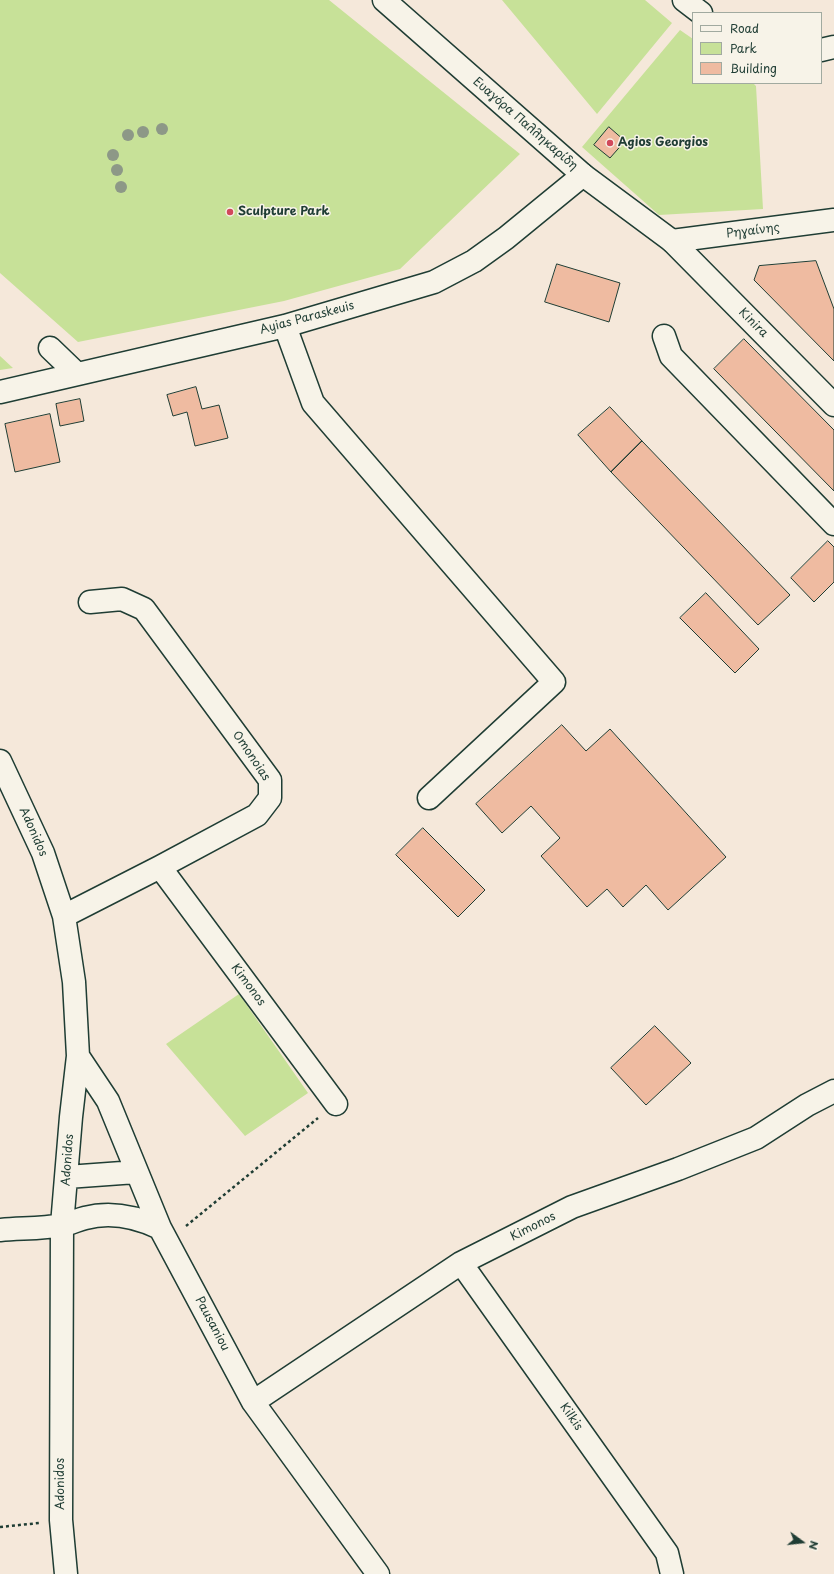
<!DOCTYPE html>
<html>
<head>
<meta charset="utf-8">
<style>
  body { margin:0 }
  #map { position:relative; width:834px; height:1574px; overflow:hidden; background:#f5e8da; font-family:"Playpen Sans",sans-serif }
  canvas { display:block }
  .legend { position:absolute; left:692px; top:12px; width:130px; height:72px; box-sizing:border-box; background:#f7f3e8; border:1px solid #a1aaa0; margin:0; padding:5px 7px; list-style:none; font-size:12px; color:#1f3d34 }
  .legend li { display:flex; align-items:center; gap:8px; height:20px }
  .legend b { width:20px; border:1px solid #a1aaa0 }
  .north { position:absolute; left:782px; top:1522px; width:40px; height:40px; -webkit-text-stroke:3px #f7f3e8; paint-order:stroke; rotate:105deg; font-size:11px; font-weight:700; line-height:16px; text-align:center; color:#1f3d34 }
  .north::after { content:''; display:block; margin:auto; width:14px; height:18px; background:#1f3d34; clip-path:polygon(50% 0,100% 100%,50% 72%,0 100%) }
</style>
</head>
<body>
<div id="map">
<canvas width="834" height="1574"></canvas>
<ul class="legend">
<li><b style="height:5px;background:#f7f3e8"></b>Road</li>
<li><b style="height:11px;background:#c7e198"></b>Park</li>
<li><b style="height:11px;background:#efbba1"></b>Building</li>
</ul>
<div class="north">N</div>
</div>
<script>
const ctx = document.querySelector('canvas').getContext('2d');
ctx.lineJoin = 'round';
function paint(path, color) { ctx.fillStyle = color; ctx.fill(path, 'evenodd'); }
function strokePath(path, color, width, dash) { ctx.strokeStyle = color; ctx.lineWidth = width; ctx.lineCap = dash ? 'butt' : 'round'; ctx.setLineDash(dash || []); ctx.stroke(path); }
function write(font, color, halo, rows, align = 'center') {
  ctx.font = font + ' "Playpen Sans",sans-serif'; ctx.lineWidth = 3; ctx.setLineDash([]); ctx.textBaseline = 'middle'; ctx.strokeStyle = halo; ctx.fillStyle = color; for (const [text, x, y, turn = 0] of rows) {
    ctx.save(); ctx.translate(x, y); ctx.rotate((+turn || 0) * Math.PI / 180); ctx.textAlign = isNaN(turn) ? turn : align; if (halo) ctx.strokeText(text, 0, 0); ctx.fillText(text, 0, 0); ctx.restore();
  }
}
const green = new Path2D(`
  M0 0H329L520 154 400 269 284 301 78 342 0 273Z
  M502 0H645L672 23 597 114Z
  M680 30 693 39V83H753L756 86 763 209 659 215 582 147Z
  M0 356 13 368 0 370Z
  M239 994 308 1093 245 1136 166 1044Z`);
const building = new Path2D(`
  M609 127 625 141 610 158 594 145Z
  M816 261 834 309V361L754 280 759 266Z
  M557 264 620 283 609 322 545 302Z
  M744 339 834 430V491L714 369Z
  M196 387 202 409 219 405 228 438 195 446 187 412 173 416 167 395Z
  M80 399 84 421 60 426 56 404Z
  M610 407 642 441 611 472 578 435Z
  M50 414 60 462 15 472 5 424Z
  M642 441 790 595 758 625 611 472Z
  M828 541 834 547V582L814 602 791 578Z
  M706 593 759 649 735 673 680 618Z
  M562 725 586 751 610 729 726 857 668 910 646 885 623 907 607 889 587 907 541 856 560 838 531 806 502 833 476 804Z
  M423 828 485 890 458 917 396 855Z
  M655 1026 691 1063 646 1105 611 1068Z`);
const path = new Path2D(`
  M186 1226 318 1118
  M0 1527 39 1523`);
const minor = new Path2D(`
  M684 0 701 13
  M821 50 834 47
  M672 241 834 220
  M285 326 313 403 554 682 429 798
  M664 336 671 356 834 524
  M50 348 76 373
  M0 392 285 326 434 282 474 261 506 238 583 175
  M0 761 43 853 64 916 74 982 78 1056 71 1117 62 1225 61 1520 66 1574
  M160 867 336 1104
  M64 916 160 867 257 815 270 798V780L144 609 122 599 90 602
  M78 1056 108 1101 160 1228 253 1402 378 1574
  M67 1177 136 1172
  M0 1230C20 1228 42 1229 62 1225 70 1224 77 1220 85 1218 111 1211 137 1217 160 1228
  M461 1263 667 1553 672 1574
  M253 1402 461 1263 572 1207 678 1169 756 1138 807 1105 834 1091`);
const major = new Path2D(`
  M384 0 583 175 672 241 834 405`);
const trees = [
  [162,129],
  [143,132],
  [128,135],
  [113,155],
  [117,170],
  [121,187]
];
const markers = [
  [610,143,4,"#d1495b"],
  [230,212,4,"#d1495b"]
];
const streetNames = [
  ["Ευαγόρα Παλληκαρίδη",525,124,41],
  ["Ρηγαίνης",753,231,-7],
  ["Ayias Paraskeuis",307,318,-15],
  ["Kinira",753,323,45],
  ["Omonoias",251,756,56],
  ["Adonidos",33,832,66],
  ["Kimonos",248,985,53],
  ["Adonidos",68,1160,-86],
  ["Kimonos",533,1227,-27],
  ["Pausaniou",212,1324,62],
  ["Kilkis",571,1417,55],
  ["Adonidos",61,1484,-90]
];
const poiNames = [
  ["Agios Georgios",618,143],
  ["Sculpture Park",238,212]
];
paint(green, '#c7e198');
paint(building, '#efbba1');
strokePath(building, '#1f3d34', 1);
strokePath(minor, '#1f3d34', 25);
strokePath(major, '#1f3d34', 25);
strokePath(path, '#1f3d34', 2.5, [3, 3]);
strokePath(minor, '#f7f3e8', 22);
strokePath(major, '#f7f3e8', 22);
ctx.fillStyle = '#8d9887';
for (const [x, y] of trees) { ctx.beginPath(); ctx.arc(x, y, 6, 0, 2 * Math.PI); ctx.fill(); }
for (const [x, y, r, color] of markers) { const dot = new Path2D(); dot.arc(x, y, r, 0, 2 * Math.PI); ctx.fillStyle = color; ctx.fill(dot); strokePath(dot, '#f7f3e8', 1.5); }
write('12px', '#1f3d34', '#f7f3e8', streetNames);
write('bold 12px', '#1f3d34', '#f7f3e8', poiNames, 'left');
</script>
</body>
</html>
